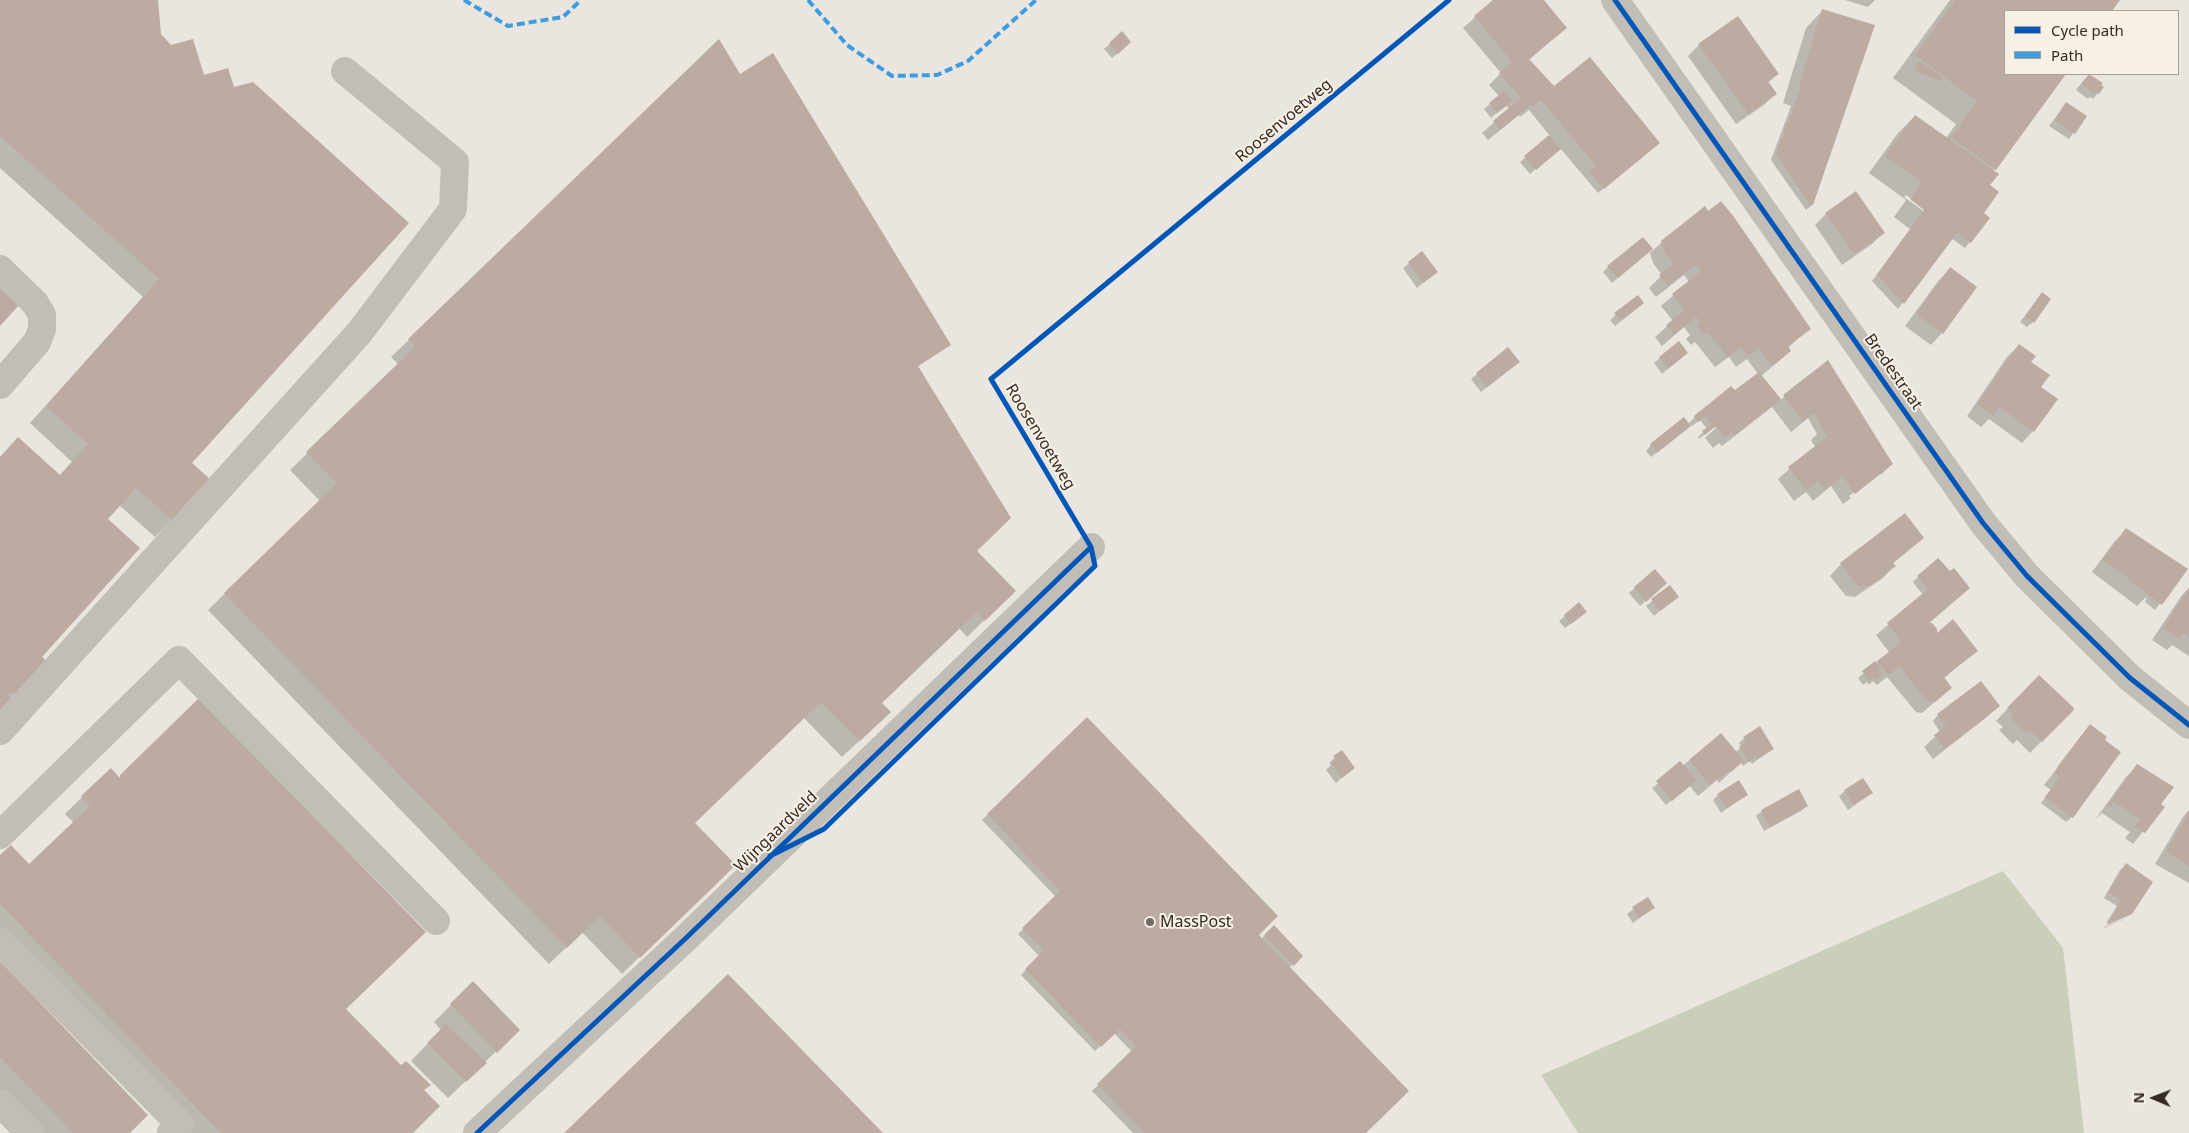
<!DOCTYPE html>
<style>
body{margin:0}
#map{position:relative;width:2189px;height:1133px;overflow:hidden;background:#eae5de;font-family:"Noto Sans",sans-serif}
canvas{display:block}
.legend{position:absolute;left:2004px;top:10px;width:175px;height:65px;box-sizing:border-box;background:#f7f0e4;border:1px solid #a9a198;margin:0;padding:6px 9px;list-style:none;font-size:15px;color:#332b26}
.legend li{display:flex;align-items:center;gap:10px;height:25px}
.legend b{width:25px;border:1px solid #a9a198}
.north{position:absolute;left:2129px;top:1073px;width:50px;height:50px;-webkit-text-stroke:4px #f7f0e4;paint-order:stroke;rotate:271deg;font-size:14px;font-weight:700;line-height:20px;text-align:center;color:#332b26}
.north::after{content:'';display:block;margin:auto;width:18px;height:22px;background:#332b26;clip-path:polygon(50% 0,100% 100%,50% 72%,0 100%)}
</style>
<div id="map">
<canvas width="2189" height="1133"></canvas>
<ul class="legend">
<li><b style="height:6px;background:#0057b8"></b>Cycle path</li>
<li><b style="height:6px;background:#3e9ce0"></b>Path</li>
</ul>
<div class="north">N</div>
</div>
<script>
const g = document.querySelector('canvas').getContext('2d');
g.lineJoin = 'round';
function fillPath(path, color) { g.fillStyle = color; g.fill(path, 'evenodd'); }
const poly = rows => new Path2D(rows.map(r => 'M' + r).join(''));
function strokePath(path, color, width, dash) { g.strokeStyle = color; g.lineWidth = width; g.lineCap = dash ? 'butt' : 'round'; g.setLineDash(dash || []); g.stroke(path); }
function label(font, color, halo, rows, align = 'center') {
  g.font = font + ' "Noto Sans",sans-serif'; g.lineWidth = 4; g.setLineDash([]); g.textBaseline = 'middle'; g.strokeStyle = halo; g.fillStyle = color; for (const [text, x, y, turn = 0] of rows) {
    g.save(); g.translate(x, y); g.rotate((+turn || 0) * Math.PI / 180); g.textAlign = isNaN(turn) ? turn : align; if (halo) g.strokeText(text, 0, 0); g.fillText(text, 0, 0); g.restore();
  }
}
fillPath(poly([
 [2003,871,2063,948,2084,1133,1578,1133,1541,1075]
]), '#cacfb9');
fillPath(poly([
 [0,0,156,0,190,463,172,520,155,537,119,505,106,519,40,657,0,719,0,457,18,439,59,476,72,462,30,423,143,297,0,168],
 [1495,0,1542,0,1565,28,1529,60,1554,88,1659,142,1598,193,1560,148,1530,174,1520,162,1550,136,1529,110,1520,117,1519,115,1488,140,1482,133,1509,109,1506,105,1491,118,1484,109,1499,96,1489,85,1501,73,1463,28],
 [1845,0,1875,0,1868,7],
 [1950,0,2118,1,2111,11,2005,11,2005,74,2065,74,1993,171,1986,190,1982,213,1970,242,1965,248,1951,238,1898,309,1872,281,1910,229,1894,217,1906,200,1869,173,1898,133,1915,116,1946,138,1956,124,1893,78],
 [1906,195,1955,230,1953,232,1904,197],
 [1823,10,1812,205,1806,210,1771,160,1791,106,1783,103,1806,28],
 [1122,33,1124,48,1112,58,1104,49],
 [719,41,740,75,949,345,917,367,976,551,997,608,967,637,959,628,881,703,872,729,842,757,804,718,694,823,717,882,622,974,582,932,549,964,208,610,320,501,290,470,399,365,391,357],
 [1699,45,1777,74,1768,83,1775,94,1764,105,1736,124,1688,56],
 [2084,80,2102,88,2093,99,2090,97,2088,99,2076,90],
 [2066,104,2085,116,2069,139,2049,126],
 [1826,214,1883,233,1872,244,1842,265,1815,225],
 [1662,242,1809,328,1788,348,1790,351,1778,362,1761,376,1780,400,1828,362,1891,464,1881,475,1881,472,1849,496,1851,498,1843,504,1831,486,1813,501,1806,492,1794,501,1778,479,1815,447,1811,440,1817,434,1808,418,1791,432,1772,407,1722,446,1719,443,1713,448,1705,438,1716,428,1714,427,1699,439,1698,437,1707,429,1700,420,1692,426,1691,425,1651,457,1646,451,1651,445,1688,424,1695,417,1734,392,1758,374,1747,359,1736,367,1729,357,1715,367,1695,342,1691,345,1686,339,1690,335,1684,327,1662,346,1655,337,1673,321,1661,306,1689,282,1684,275,1656,297,1649,288,1662,275,1653,263,1650,253],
 [1422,253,1436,272,1417,288,1403,268],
 [1646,254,1612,283,1603,272,1608,267],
 [1950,269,1942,333,1931,345,1905,326,1939,280],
 [2042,294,2033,322,2027,327,2020,322],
 [1638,296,1637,308,1615,326,1610,320],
 [1678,343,1686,353,1662,374,1654,363],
 [2019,345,2030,362,2039,387,2033,431,2022,443,1989,419,1981,427,1967,416,2007,357],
 [1508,348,1513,367,1481,392,1471,379],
 [2127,530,2186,569,2155,610,2145,602,2147,596,2137,606,2092,572,2115,541],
 [1922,538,1892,564,1894,566,1883,578,1855,597,1846,596,1830,576,1841,564],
 [1655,571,1665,583,1640,606,1629,593],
 [1948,571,1969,588,1928,624,1935,636,1976,651,1943,679,1951,688,1922,713,1916,712,1887,677,1877,685,1873,681,1869,685,1867,682,1863,685,1858,678,1889,652,1876,635,1923,595,1913,582,1918,577],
 [1670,587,1677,597,1654,616,1646,606],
 [2189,588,2189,656,2172,645,2167,650,2152,640,2182,595],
 [1565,616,1580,617,1565,628,1559,621],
 [2027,688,2072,710,2030,753,2017,740,2013,744,1999,730,2003,727,1996,721],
 [199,700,345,1009,423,1090,411,1133,188,1133,0,939,0,857,29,866,74,823,65,814,82,797,119,778],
 [1998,706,1987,717,1933,759,1924,747,1940,732,1933,721,1938,715],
 [1087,719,1257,935,1261,939,1274,927,1302,956,1289,968,1364,1133,1133,1133,1092,1091,1132,1052,1114,1033,1095,1051,1021,975,1039,956,1018,934,1056,897,982,820],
 [1744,738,1773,748,1752,764,1750,761,1743,766,1741,762,1719,783,1717,780,1698,796,1690,786,1666,805,1652,788,1690,760,1736,752,1741,747,1739,743],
 [2076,744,2072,817,2066,822,2041,803,2051,790,2044,785],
 [1341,752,1353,768,1336,783,1326,770,1331,765,1329,763],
 [2138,765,2159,805,2163,807,2133,844,2125,838,2130,832,2102,813,2095,820,2126,777],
 [1845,791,1871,793,1848,810,1839,796],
 [1747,794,1721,813,1713,800,1718,795],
 [1807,806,1801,811,1764,831,1756,816,1762,811],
 [2189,810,2189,883,2155,864,2183,817],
 [2126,865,2152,882,2130,915,2106,923,2117,906,2104,898,2120,870],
 [1647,899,1653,908,1633,923,1627,914],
 [2127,918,2125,919,2104,928,2104,927],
 [0,963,128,1133,40,1133,0,1092],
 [473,983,518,1030,448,1098,411,1061,441,1030,434,1022]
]), '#0003');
fillPath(poly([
 [0,0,158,0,161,34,171,45,193,39,204,75,228,68,234,87,253,82,409,223,192,463,211,480,173,521,136,488,108,519,140,548,42,657,53,666,22,700,11,691,8,695,17,703,0,721,0,457,18,437,60,475,88,444,46,406,159,279,0,136],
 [1493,0,1544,0,1567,28,1529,59,1554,86,1590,57,1660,143,1604,189,1589,171,1596,166,1541,100,1532,107,1531,105,1500,130,1493,121,1521,98,1499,73,1512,62,1474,16],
 [1955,0,2120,0,2112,11,2005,11,2005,74,2066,74,1996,170,1951,137,1977,101,1915,55],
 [1822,9,1875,25,1813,205,1810,205,1776,154,1801,87,1799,86],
 [1738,16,1779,74,1768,81,1777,94,1748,114,1698,44],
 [1122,31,1131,42,1118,54,1109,43],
 [719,39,740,74,773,53,951,345,918,366,1011,518,977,551,1016,591,985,621,977,612,882,703,891,712,860,741,821,702,695,823,736,865,640,958,600,916,567,948,224,593,337,483,306,452,415,347,408,339],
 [1918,63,1921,62,1941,76,1942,79,1939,81,1917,72,1914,68],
 [2089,74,2103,83,2101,85,2104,87,2099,94,2096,92,2094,94,2081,84],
 [1504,91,1513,101,1497,113,1489,103],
 [2066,102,2087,116,2075,134,2054,120],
 [1915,115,1999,174,1990,185,1999,192,1984,213,1990,218,1971,243,1957,233,1904,304,1877,275,1924,210,1910,199,1922,182,1885,156],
 [1549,135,1561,149,1536,170,1524,156],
 [1856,191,1885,233,1854,254,1825,213],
 [1721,201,1734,217,1811,329,1788,346,1791,351,1772,366,1759,348,1748,356,1741,347,1728,357,1707,332,1704,335,1697,327,1701,323,1696,317,1674,335,1666,325,1685,310,1672,294,1701,271,1696,264,1668,286,1659,275,1674,264,1664,252,1661,241,1705,206,1708,211],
 [1643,237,1653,249,1618,278,1607,266],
 [1422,251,1438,272,1423,283,1408,262],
 [1950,267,1977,287,1943,334,1916,314],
 [0,284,21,303,0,326],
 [2042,292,2051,299,2034,323,2025,316],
 [1638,295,1644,303,1621,321,1614,313],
 [1679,341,1688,353,1668,369,1659,357],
 [2019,344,2036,356,2031,362,2050,375,2041,387,2058,399,2034,432,1999,407,1993,416,1977,404],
 [1508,347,1520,362,1487,387,1476,373],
 [1828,360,1893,464,1855,494,1843,476,1825,490,1818,481,1806,490,1788,467,1827,437,1814,413,1803,421,1783,395],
 [1759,372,1781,399,1734,436,1731,432,1725,438,1716,426,1705,435,1702,431,1712,424,1706,416,1698,422,1694,416,1731,386,1735,390],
 [1684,417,1691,426,1657,453,1650,444],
 [1905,513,1924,538,1893,563,1896,566,1871,585,1863,587,1857,585,1840,563],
 [2126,528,2188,569,2162,605,2128,580,2130,579,2102,560],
 [1938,558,1950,571,1954,568,1970,588,1929,623,1932,623,1937,629,1937,633,1953,619,1978,651,1944,677,1952,688,1935,702,1927,701,1899,666,1889,675,1877,661,1902,642,1887,623,1928,589,1917,576],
 [1655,569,1667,583,1646,602,1634,587],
 [1670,585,1679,597,1660,611,1651,599],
 [2189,588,2189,637,2184,633,2180,639,2163,628],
 [1579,602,1587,612,1571,624,1564,615],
 [1875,661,1881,669,1879,671,1882,675,1875,680,1873,678,1869,680,1862,671],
 [2039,675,2074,708,2073,711,2042,742,2029,730,2026,733,2010,718,2013,715,2007,708],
 [1981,681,2000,706,1945,749,1934,735,1946,726,1937,714],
 [199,698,426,932,346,1009,401,1065,406,1061,431,1085,424,1090,440,1106,413,1133,221,1133,0,904,0,855,11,845,29,864,90,806,81,796,111,768,120,778,120,775],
 [1087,717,1278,916,1259,935,1409,1091,1366,1133,1144,1133,1097,1084,1136,1046,1120,1029,1101,1047,1025,969,1044,950,1022,928,1060,891,987,814],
 [2090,724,2107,737,2105,740,2121,752,2073,818,2045,797,2060,777,2055,773,2058,766],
 [1760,726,1774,749,1758,759,1756,757,1749,762,1739,747,1747,742,1743,737],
 [1721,733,1744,761,1731,772,1729,770,1710,785,1689,760],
 [1342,750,1355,768,1342,778,1331,764,1336,759,1333,756],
 [1680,761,1697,780,1672,801,1656,781],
 [2137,764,2174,787,2161,804,2165,807,2145,833,2135,826,2140,820,2114,801,2109,807,2107,806],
 [1863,778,1873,793,1854,805,1844,790],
 [1739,780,1748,795,1727,808,1717,794],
 [1799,789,1808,806,1770,827,1761,810],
 [2189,812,2189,866,2166,852],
 [2126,863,2153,882,2132,914,2107,925,2121,900,2108,892],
 [1648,897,1655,908,1639,918,1632,907],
 [1274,925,1303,956,1294,966,1264,935],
 [0,961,148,1115,130,1133,73,1133,0,1057],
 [728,974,883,1133,564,1133],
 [473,981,520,1030,497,1053,450,1004],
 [446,1024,487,1063,466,1082,427,1043]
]), '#bcaba0');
strokePath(poly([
 [1615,0,1983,523,2027,576,2130,678,2189,725],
 [0,269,35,303,42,315,42,329,37,342,0,385],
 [0,731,359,333,453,209,455,162,345,71],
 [0,835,179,660,436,921],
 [0,942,180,1124,171,1133],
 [0,1103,30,1133],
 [477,1133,686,938,1091,547]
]), '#c3bdb7', 28);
strokePath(poly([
 [464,0,508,26,563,17,581,0],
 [808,0,847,45,892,76,937,75,968,61,1036,0]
]), '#3e9ce0', 4, [8, 4]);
strokePath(poly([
 [1615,0,1983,523,2027,576,2130,678,2189,725],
 [770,856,824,829,1095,566,1091,547,991,379,1449,0],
 [477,1133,686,938,1091,547]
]), '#0057b8', 5);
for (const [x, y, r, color] of [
 [1150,922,5,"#736c66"]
]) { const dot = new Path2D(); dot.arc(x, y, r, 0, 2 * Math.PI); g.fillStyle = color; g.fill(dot); strokePath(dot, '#f7f0e4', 2); }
label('16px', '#332b26', '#f7f0e4', [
 ["Roosenvoetweg",1284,121,-40],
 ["Bredestraat",1893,372,55],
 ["Roosenvoetweg",1040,437,59],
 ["Wijngaardveld",776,832,-44]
]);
label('16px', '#332b26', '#f7f0e4', [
 ["MassPost",1160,922]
], 'left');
</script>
